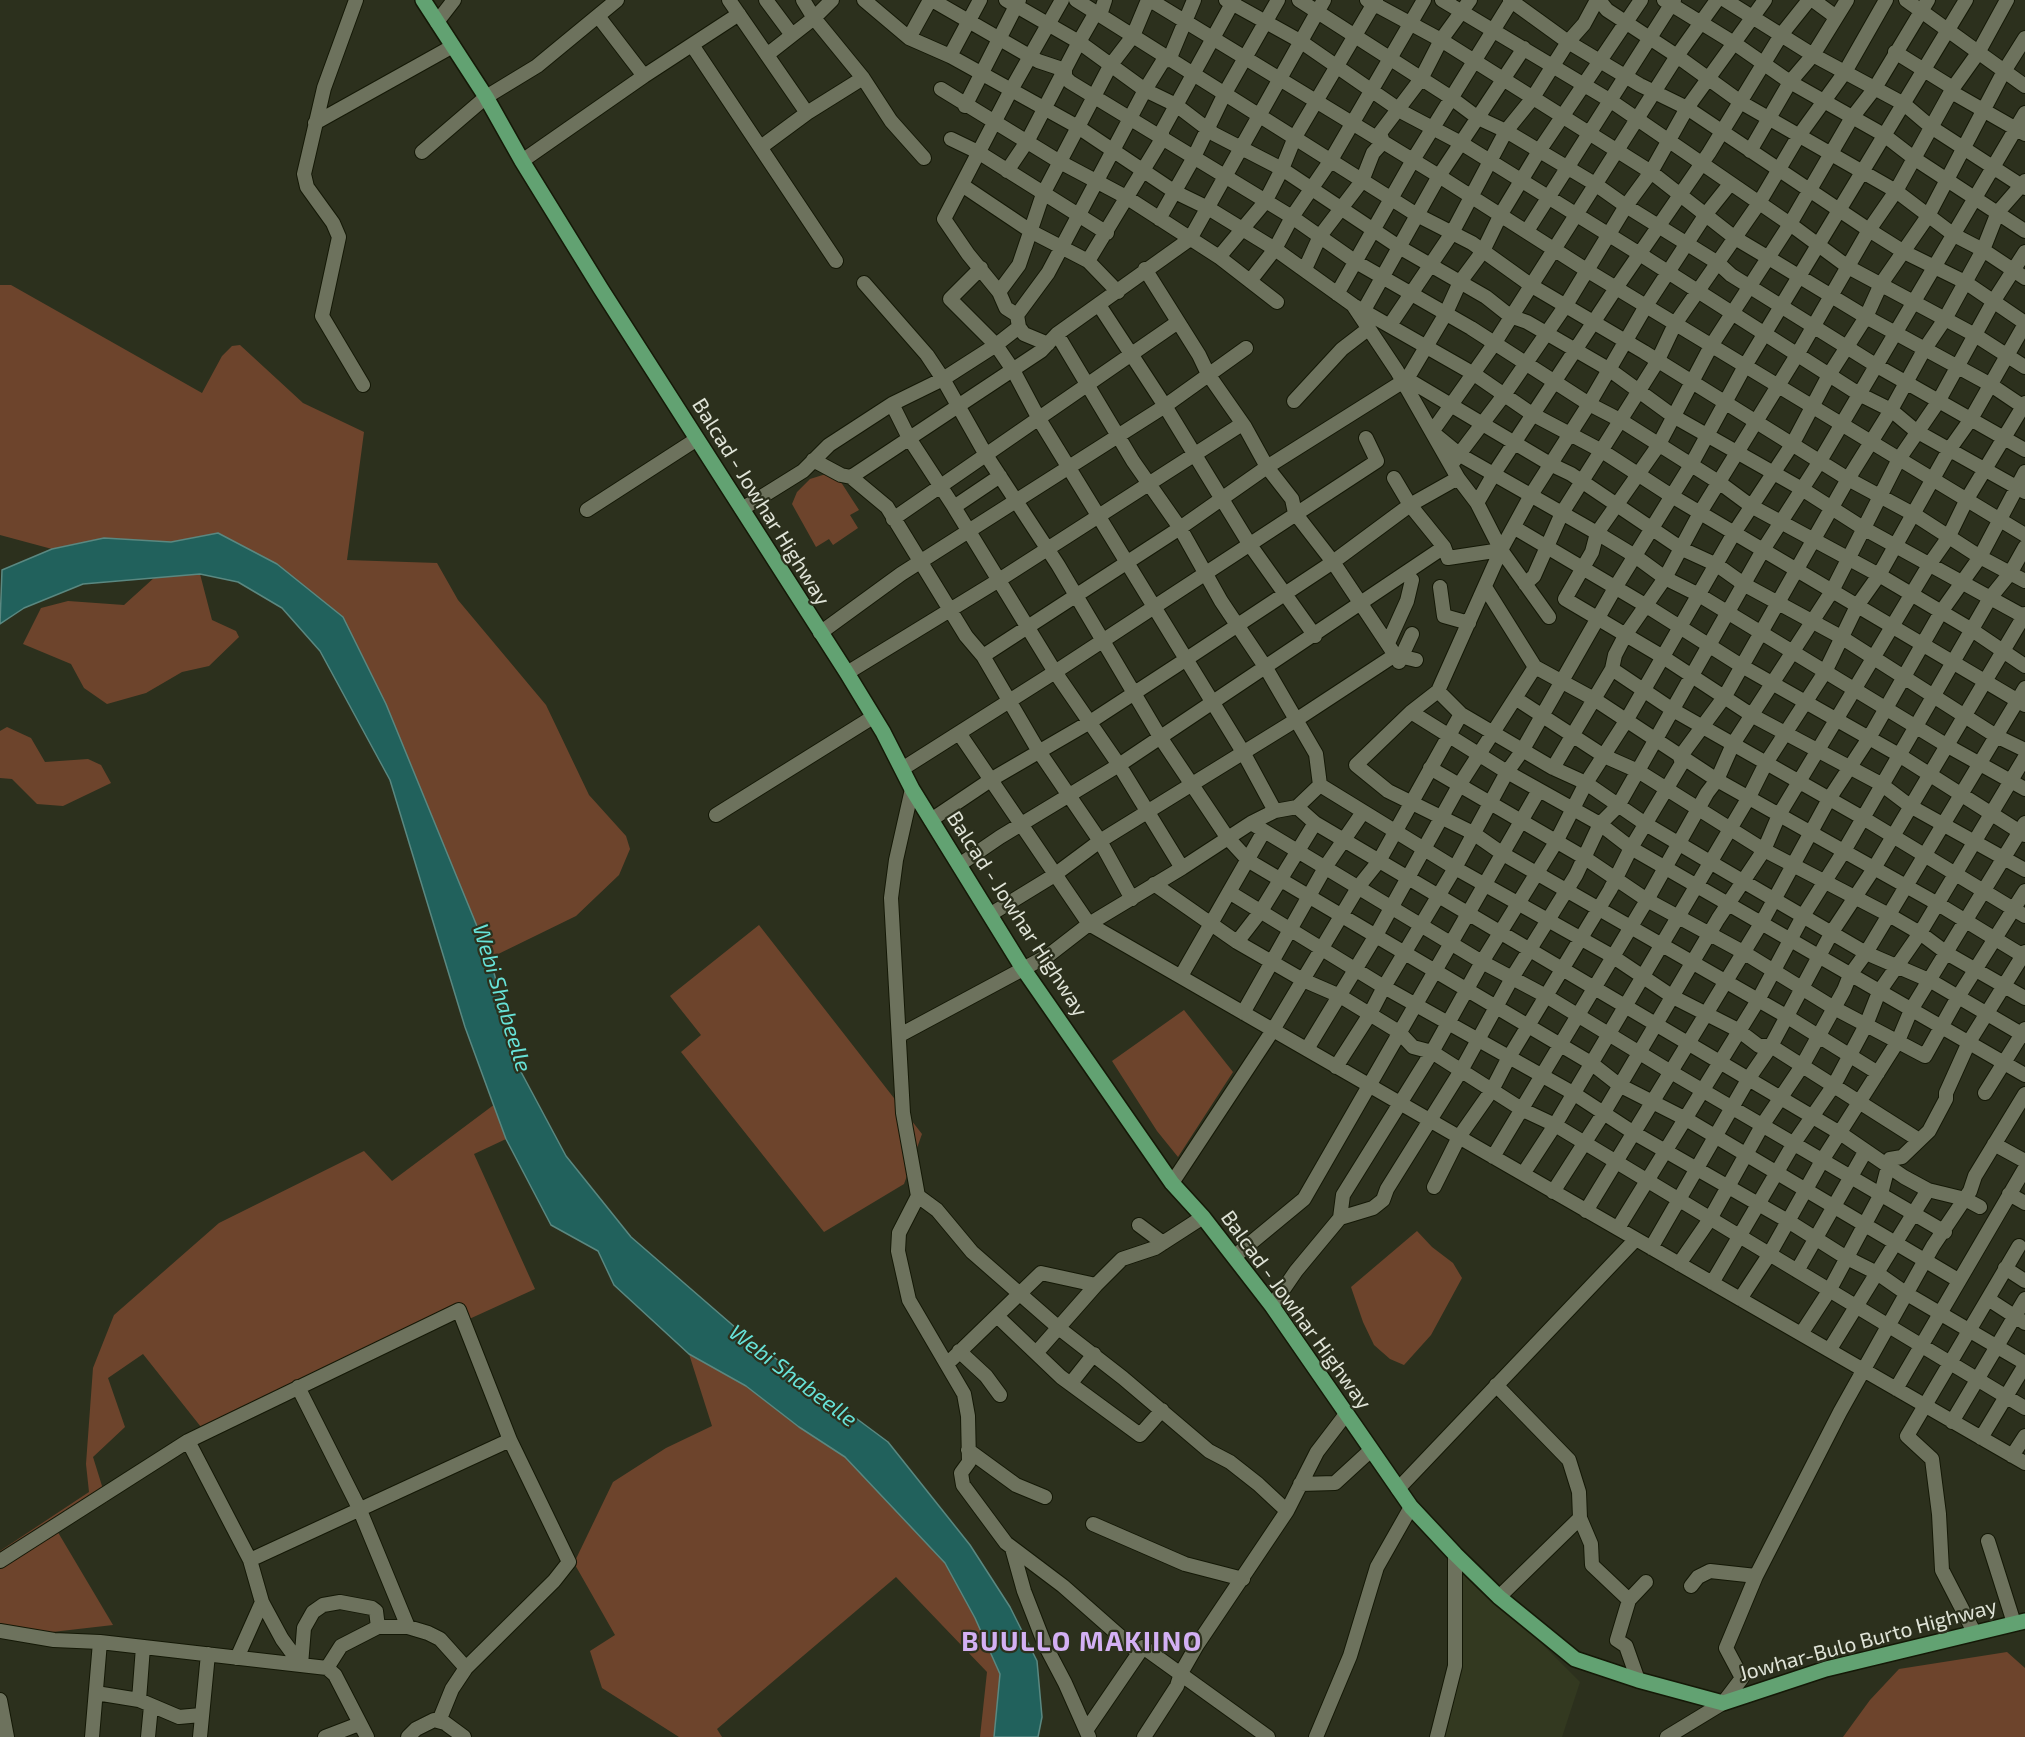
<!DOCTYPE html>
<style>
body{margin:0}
canvas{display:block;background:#2c301d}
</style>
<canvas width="2025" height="1737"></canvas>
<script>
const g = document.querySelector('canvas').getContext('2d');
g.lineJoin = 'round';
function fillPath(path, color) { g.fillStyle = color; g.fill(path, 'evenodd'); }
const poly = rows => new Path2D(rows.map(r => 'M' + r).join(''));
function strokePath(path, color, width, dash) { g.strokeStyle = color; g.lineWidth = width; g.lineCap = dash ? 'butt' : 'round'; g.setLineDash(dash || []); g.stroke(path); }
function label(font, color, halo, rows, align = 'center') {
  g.font = font + ' "Exo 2",sans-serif'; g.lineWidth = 4.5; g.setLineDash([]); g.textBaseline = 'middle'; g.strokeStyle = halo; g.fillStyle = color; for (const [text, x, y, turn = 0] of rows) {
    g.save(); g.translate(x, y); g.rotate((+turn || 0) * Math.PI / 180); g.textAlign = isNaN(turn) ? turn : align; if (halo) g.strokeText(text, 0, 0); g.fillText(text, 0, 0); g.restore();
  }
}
fillPath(poly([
 [1462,1570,1520,1622,1580,1682,1562,1737,1443,1737,1460,1674,1457,1584]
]), '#333920');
fillPath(poly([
 [0,285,11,285,202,393,222,356,232,346,240,345,303,403,364,432,347,560,437,563,458,600,546,705,589,795,626,836,630,849,619,875,576,916,490,958,386,704,343,617,218,533,171,542,104,538,52,549,0,535],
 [826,474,837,476,859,510,850,515,858,528,833,545,829,539,816,547,792,504,797,492,810,479],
 [200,574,212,620,236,631,239,637,209,666,182,672,146,693,107,704,84,688,71,664,23,644,41,608,68,601,124,605,155,577],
 [7,727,31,738,45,762,88,759,101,765,111,783,63,806,37,804,12,779,0,778,0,731],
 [759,925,922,1134,904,1184,824,1232,681,1052,701,1035,670,996],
 [1184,1010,1233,1072,1178,1157,1157,1131,1112,1061],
 [495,1104,506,1139,474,1154,535,1289,467,1320,462,1305,201,1427,143,1354,108,1378,125,1427,93,1457,107,1502,56,1529,113,1625,0,1638,0,1551,89,1492,86,1464,93,1368,114,1315,219,1223,364,1151,392,1181],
 [1417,1231,1432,1247,1453,1263,1462,1278,1431,1335,1404,1365,1390,1359,1374,1345,1363,1322,1351,1287],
 [689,1354,746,1386,799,1427,845,1457,945,1563,975,1618,1000,1674,994,1737,980,1737,987,1672,896,1577,717,1729,722,1737,679,1737,602,1688,590,1651,615,1635,574,1563,613,1482,666,1448,712,1426],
 [2007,1652,2025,1668,2025,1737,1843,1737,1870,1700,1899,1669]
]), '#6d442c');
const water = poly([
 [218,533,277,564,343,617,386,704,490,958,520,1070,566,1156,631,1237,744,1335,888,1442,970,1545,1010,1607,1037,1661,1042,1717,1038,1737,994,1737,1000,1674,975,1618,945,1563,845,1457,799,1427,746,1386,689,1354,614,1285,598,1251,551,1225,506,1139,465,1027,390,780,320,651,282,608,238,582,200,574,83,584,24,608,0,624,2,570,52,549,104,538,171,542,218,533]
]);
fillPath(water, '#21615c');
strokePath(water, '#5a8881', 1.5);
const minor = poly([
 [356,0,324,88,304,174,307,187,333,223,339,237,322,316,363,385],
 [729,0,807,113,761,147],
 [766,0,792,35],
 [803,0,814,18,863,78,891,121,924,158],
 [864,0,909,38,950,56,1078,127,1175,192,1208,208,1275,249,1353,305,1474,374,1532,414,1602,451,1670,495,2025,705],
 [932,0,1038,61,1065,70,1065,77,1070,82,1292,217,1356,262,1471,328,1589,404,1620,420,1720,483,1751,506,1879,575,1972,630,2025,666],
 [1006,0,1079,42,1145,90,1176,105,1214,134,1282,169,1399,247,1486,297,1510,316,1527,322,1610,370,1673,416,1802,489,1863,528,2025,617],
 [1076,0,1417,215,1472,243,1532,286,1644,352,1848,479,1915,515,1980,557,2025,581],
 [1150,0,1439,176,1588,271,2025,535],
 [1226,0,1300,41,1404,113,1461,143,1635,251,1859,394,1891,410,1916,431,2025,492],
 [1299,0,1450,97,1478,118,1506,131,1595,184,1626,206,1718,263,1731,275,1877,366,2025,450],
 [1367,0,1441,40,1651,172,1735,238,1767,257,1866,317,1991,385,2025,408],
 [1442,0,1611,101,1790,224,1848,267,1975,335,2025,367],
 [1510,0,1568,42,1640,85,1687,108,1869,230,1904,252,1965,282,2025,323],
 [1599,0,1607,10,1677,56,1742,103,1896,191,1954,235,1983,250,2025,278],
 [1664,0,1734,43,1790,82,1884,135,1915,159,2025,231],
 [1717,0,1677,56,1494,344,1432,432,1460,455,1597,533,1635,556,1665,578,1699,595,1946,745,2025,789],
 [1725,0,1813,55,1904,104,1931,127,2025,188],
 [1813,0,1836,17],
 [1906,0,2025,86],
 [1928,0,1875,88,1851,119,1790,224,1711,346,1658,446,1597,533,1592,552,1565,599,1663,657,1753,716,1881,784,1910,806,2025,870],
 [598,16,644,76],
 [437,22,454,0],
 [909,38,930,0],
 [692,45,836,261],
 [1895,52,1953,88,1955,94,2025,134],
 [768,54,814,18,832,0],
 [950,56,980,0],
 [941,89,1060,162,1126,197,1219,257,1277,302],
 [965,106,1019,0],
 [807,113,863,78],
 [315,123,453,46],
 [951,139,978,152,1107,233],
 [1750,151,1790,82,1813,55,1847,0],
 [422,152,486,97,537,66,617,0],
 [522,161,644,76,739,14],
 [1007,171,1028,140,1079,42,1095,14,1100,15,1105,0],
 [1730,184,1706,214,1646,306,1589,404,1531,495,1501,550,1438,691,1411,712,1356,765,1388,791,1473,833,1503,854,1786,1016,1878,1073],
 [962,185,1032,232,1088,261,1118,292],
 [1159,219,1193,159,1225,93,1278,0],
 [1527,231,1674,0],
 [1219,257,1265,202,1282,169,1295,137,1376,0],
 [1088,261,1162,139,1162,131,1234,0],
 [981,268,950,299,996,345,1013,370,1039,419,1243,752,1275,811],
 [1145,269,1199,355,1208,374,1245,427,1267,467,1292,499,1295,513,1333,562,1395,655],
 [1305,269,1320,236,1362,181,1373,153,1383,142,1380,133,1421,79,1441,40,1470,0],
 [1250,281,1275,249,1292,217,1331,160,1424,0],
 [864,283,927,355,943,379,986,455,1058,565,1160,737,1227,837,1249,861,1591,1063,1619,1085,1686,1119,1958,1280],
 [999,292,1019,265,1043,194,1110,66,1133,36,1148,0],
 [1337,294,1413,160,1512,0],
 [1099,305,1165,406,1250,545,1315,636],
 [1353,305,1397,371,1458,478,1477,503,1501,550,1549,617],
 [1364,310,1439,176,1524,48],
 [1017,315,1048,273,1145,90,1163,61,1169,60,1194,0],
 [1390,325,1452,233,1506,131,1532,99,1568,42,1584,24,1597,0],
 [1057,334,1133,461,1180,528,1221,601,1266,668,1316,754,1320,785],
 [1048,344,1024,334,1019,327,1017,315,1006,308,999,292,968,254,944,219,1011,90,1062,0],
 [1407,379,1550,464,1571,474,1682,549,1717,565,1745,585,1841,637,1996,736,2025,750],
 [1294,401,1342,349,1368,329],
 [892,404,909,438,954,507,1055,672,1119,765,1182,868],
 [813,460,841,475,851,477,1041,351,1057,334,1190,239,1324,0],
 [1451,465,1504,395,1566,305,1626,206,1651,172,1687,108,1765,0],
 [851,477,887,507,966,636,983,656,1038,750,1100,841,1132,899],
 [1394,478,1410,505,1444,547,1448,558,1501,550],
 [1477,503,1495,472,1616,288,1709,153,1781,35,1809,0],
 [954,507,1000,476],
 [742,509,803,471,829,445,892,404,943,379,996,345,1019,327],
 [587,510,697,439],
 [893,519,1178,322],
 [1515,528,1645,605,1740,665,1899,755,2025,835],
 [1525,584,1534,576,1562,513,1657,362,1675,324,1759,203,1798,137,1845,72,1886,0],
 [1440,587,1444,616,1469,623],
 [1485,587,1535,667,1594,699,1717,780,1938,904,2025,957],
 [820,633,901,574,1165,406,1246,348],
 [1388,643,1407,601,1412,580],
 [983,656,1180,528,1267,467,1407,379,1445,315,1460,282,1483,251,1501,214,1539,151,1641,0],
 [1399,662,1412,634],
 [1612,669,1673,710,1863,818,2025,916],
 [847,673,999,580,1242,424],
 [1438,691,1461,714,1553,768,1586,783,1644,823,1710,862,1866,953,1931,981,2025,1036],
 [1515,698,1604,756,1638,771,1764,850,1889,915,1920,933,1948,954,2025,998],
 [1411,712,1507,772,1600,824,1631,848,2025,1075],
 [959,733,1089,924,2025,1463],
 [1430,768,1585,858,1647,900,1743,952,1834,1008,1925,1056,1958,997,2025,891],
 [1553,768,1612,669,1615,655,1626,634,1665,578,1701,511,1797,355,1869,230,1896,191,1953,88,1978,53,2007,0],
 [902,769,1055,672,1377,461,1366,438],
 [1320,785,1455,868,1612,956,1673,997,1738,1030,1759,1046,1771,1046,1919,1140],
 [912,789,896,860,891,898,903,1113,918,1196,899,1233,898,1251,909,1300,964,1394,968,1416,969,1462,961,1473,963,1485,1006,1543,1063,1586,1139,1653],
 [1297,807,1315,823,1840,1133,1904,1177,1928,1190,1965,1199,1980,1207],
 [716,815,873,717],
 [931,820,992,779,1090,722,1185,660,1333,562,1410,505,1458,478],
 [1251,823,1482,962,1546,996,1671,1072,1945,1232],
 [959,865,1000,837,1119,765,1444,547],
 [1154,884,1237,942,1303,980,1340,996,1399,1032,1413,1047,1432,1052,1523,1110,1555,1125,2025,1408],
 [1229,892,1384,987,1573,1093,1634,1133,1788,1221,1845,1257,1877,1273,1907,1294,2025,1363],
 [991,914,1053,876,1100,841,1296,720,1395,655,1416,660],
 [1237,942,1261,911,1315,823],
 [1181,976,1264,831],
 [1243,1013,1326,866,1363,812],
 [900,1035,1049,955,1089,924,1182,868,1251,823,1275,811,1297,807,1320,785],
 [1307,1049,1375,937,1460,784,1535,667],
 [1336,1067,1370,1014,1384,987,1455,868,1507,772,1522,751,1615,588,1691,465,1745,366,1966,0],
 [1985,1093,2025,1029],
 [1994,1144,2025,1161],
 [1493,1157,1647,900,1707,793,1717,780,1733,744,1832,591,1899,459,1938,402,1993,302,2025,252],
 [1523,1174,1555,1125,1749,797,1766,763,1825,672,1857,606,1879,575,1949,450,1971,419,2025,324],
 [1172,1183,1273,1030,1359,886,1379,861,1461,714],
 [1434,1187,1459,1137,1492,1090,1508,1059,1610,890,1631,848,1682,763,1680,757,1725,696,1848,479,1891,410,1924,350,1945,319,1983,250,1998,212,2025,181],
 [1553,1192,1603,1114,1718,919,1764,850,1779,815,1929,565,1948,538,1967,499,2025,403],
 [2009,1194,2025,1203],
 [918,1196,937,1210,972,1252,1060,1329,1123,1378,1209,1451,1230,1462,1258,1484,1287,1511],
 [1586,1211,1762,922,1829,799,1869,738,1941,612,1980,557,2025,472],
 [1340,1218,1373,1208,1383,1200,1387,1189,1462,1069,1512,978,1576,875,1600,824,1618,806,1763,550,1820,461,2025,113],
 [1139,1225,1163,1243],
 [1618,1228,1757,1002,1803,916,1844,851,1990,598,2011,572,2025,547],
 [1651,1248,1749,1078,1771,1046,1832,932,1873,870,2025,614],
 [1235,1256,1304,1199,1539,790],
 [1679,1264,1710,1219,1763,1124,1802,1066,1844,990,1850,975,1866,953,2025,688],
 [2005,1268,2025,1281],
 [1797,1271,1865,1152],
 [1712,1283,1794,1143,1834,1085,1866,1025,1879,992,1920,933,2025,757],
 [1740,1299,1769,1255,1823,1159,1898,1041,1911,1010,2025,823],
 [1988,1299,2025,1323],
 [1272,1306,1296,1271,1340,1218,1343,1195,1432,1052,1482,962,1556,842,1586,783,1626,721,1734,533,1793,443,1829,375,1866,317,1881,284,1928,216,2003,73,2025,38],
 [997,1316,1061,1377,1140,1435,1162,1410],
 [1801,1334,1829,1291,1881,1194,1890,1159,1902,1157,1929,1131,1946,1099,1946,1093,1969,1042,2025,952],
 [1830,1349,1928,1190],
 [959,1351,986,1376,1000,1395],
 [1037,1352,1096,1285],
 [947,1364,1041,1273,1096,1285,1122,1259,1155,1248,1203,1217],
 [1071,1383,1094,1354],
 [1496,1385,1569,1460,1579,1492,1580,1518,1499,1597],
 [298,1387,359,1508,408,1627],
 [1896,1389,2025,1168],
 [1952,1422,2025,1299],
 [1981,1438,2025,1365],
 [188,1441,250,1560,262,1602,282,1639,301,1665],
 [968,1450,1016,1485,1045,1497],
 [2012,1456,2025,1436],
 [1300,1484,1335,1483,1371,1450],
 [1398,1489,1636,1239],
 [1580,1518,1591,1544,1592,1565,1629,1600,1617,1640,1626,1646,1638,1680],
 [1093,1524,1185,1564,1243,1579],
 [1988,1541,2014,1623],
 [1012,1548,1024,1591,1045,1645,1065,1683,1089,1737],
 [250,1560,510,1440],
 [0,1561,188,1441,459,1310,510,1440,569,1562,554,1581,466,1668,452,1689,439,1721],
 [1691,1586,1698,1577,1710,1571,1756,1576],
 [1629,1600,1646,1582],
 [0,1631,54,1640,100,1642,327,1668,335,1675,367,1737],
 [1974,1632,1942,1570,1939,1514,1932,1459,1907,1436,2019,1246],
 [237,1658,262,1602],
 [301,1665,304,1628,313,1612,323,1605,340,1602,372,1608,376,1611,378,1627],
 [327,1668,341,1646,378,1627,408,1627,428,1633,440,1639,466,1668],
 [96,1693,139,1700,179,1717,201,1715],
 [0,1700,7,1737],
 [139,1700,143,1647],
 [1087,1729,1143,1647,1268,1737],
 [92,1737,100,1642],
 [148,1737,151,1706],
 [200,1737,208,1654],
 [325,1737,359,1724],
 [408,1737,416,1729,434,1720,445,1723,464,1737],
 [1144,1737,1177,1686,1181,1673,1197,1645,1287,1511,1317,1452,1346,1414],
 [1316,1737,1350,1656,1377,1567,1411,1507],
 [1437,1737,1455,1666,1455,1554],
 [1667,1737,1723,1703,1742,1678,1726,1648,1756,1576,1840,1412,1933,1246,1970,1191,1975,1176,2025,1094]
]);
const major = poly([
 [423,0,486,97,522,161,601,289,847,673,883,732,912,789,1022,967,1172,1183,1203,1217,1272,1306,1411,1507,1455,1554,1499,1597,1575,1659,1638,1680,1723,1703,1826,1669,2025,1621]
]);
strokePath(minor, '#141806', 16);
strokePath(major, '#141806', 18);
strokePath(minor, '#6d725d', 14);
strokePath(major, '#62a272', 15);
label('21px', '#e0e4d8', '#2c301d', [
 ["Balcad - Jowhar Highway",761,502,58],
 ["Balcad - Jowhar Highway",1017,914,57],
 ["Balcad - Jowhar Highway",1296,1310,54],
 ["Jowhar-Bulo Burto Highway",1868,1640,-15]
]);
label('italic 22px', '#67e2d8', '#2c301d', [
 ["Webi Shabeelle",502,998,73],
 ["Webi Shabeelle",793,1376,37]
]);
g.letterSpacing = '1.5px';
label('bold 27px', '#d3b0f4', '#2c301d', [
 ["BUULLO MAKIINO",1082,1642]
]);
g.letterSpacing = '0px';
</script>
